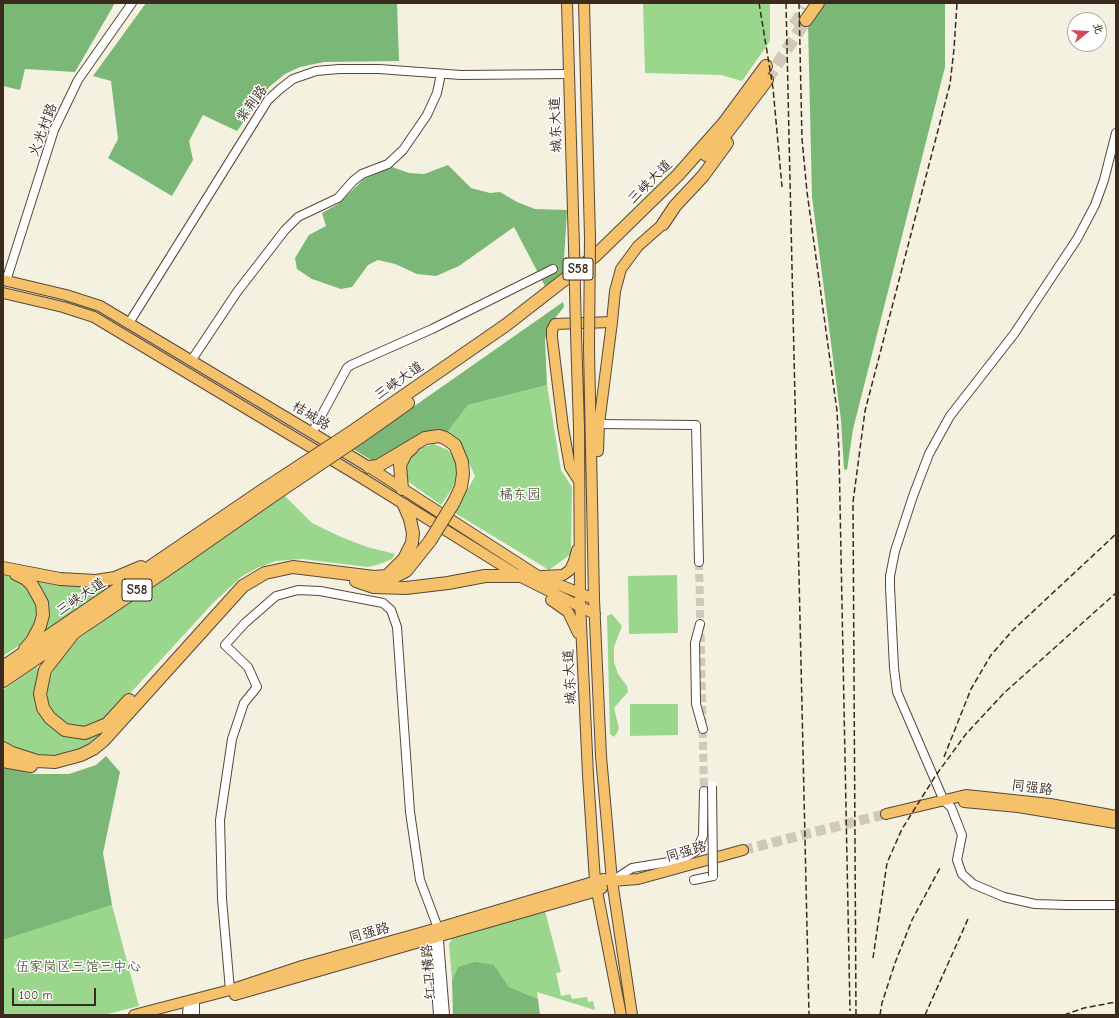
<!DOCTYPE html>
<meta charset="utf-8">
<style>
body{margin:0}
#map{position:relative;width:1119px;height:1018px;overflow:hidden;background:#f4f1e1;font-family:"Comic Neue","LXGW WenKai TC",sans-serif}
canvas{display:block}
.frame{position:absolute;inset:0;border:4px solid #3b2a1e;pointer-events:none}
.north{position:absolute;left:1067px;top:12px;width:40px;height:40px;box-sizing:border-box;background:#fff;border:1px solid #b1aaa5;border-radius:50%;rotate:72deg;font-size:11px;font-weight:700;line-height:16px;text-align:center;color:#3b2a1e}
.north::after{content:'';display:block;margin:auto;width:14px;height:18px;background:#d1495b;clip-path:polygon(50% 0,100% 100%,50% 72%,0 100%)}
.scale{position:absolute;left:12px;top:988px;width:84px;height:18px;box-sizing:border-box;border:2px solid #3b2a1e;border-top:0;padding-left:5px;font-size:12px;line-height:14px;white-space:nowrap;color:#3b2a1e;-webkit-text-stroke:3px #fff;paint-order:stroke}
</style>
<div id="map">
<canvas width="1119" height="1018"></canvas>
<div class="frame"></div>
<div class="north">北</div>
<div class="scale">100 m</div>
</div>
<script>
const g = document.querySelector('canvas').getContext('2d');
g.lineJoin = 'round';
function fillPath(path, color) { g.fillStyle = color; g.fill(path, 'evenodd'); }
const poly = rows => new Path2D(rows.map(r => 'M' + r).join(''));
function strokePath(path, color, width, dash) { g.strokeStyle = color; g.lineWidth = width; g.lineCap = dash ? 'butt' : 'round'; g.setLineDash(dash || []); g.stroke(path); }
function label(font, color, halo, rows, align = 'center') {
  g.font = font + ' "Comic Neue","LXGW WenKai TC",sans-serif'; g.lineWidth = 3; g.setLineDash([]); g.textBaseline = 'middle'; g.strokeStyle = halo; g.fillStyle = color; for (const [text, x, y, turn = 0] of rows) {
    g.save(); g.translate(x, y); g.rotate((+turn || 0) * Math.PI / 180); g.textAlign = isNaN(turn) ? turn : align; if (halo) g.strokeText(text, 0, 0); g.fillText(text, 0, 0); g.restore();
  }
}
fillPath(poly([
 [643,3,770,3,770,41,742,81,721,75,645,73],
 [547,385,561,470,572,487,571,554,549,570,455,513,475,476,461,446,446,434,468,405],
 [434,444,448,450,457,462,457,476,453,487,441,505,406,480,406,466,416,449],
 [283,494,312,523,341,537,367,547,395,554,392,559,383,563,368,567,302,559,276,561,257,568,241,577,214,602,101,725,87,729,73,728,59,719,49,707,47,694,49,679,56,666,78,639],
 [3,574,11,575,28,585,37,605,38,614,31,634,23,643,3,656],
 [131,574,40,636,45,621,26,575,53,581],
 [677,575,678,633,629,634,628,576],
 [612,614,622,626,614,647,614,662,618,674,627,686,628,692,614,708,619,728,617,733,614,737,610,734,607,616],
 [36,667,39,669,35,694,39,711,48,725,70,737,83,738,97,734,100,737,90,745,57,757,38,757,3,743,3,690],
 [678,704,678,735,630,736,630,704],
 [112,905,139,1006,104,1015,3,1015,3,940],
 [545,911,561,972,556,973,561,996,570,994,572,999,587,997,588,1002,593,1001,595,1010,537,992,538,999,509,987,494,965,458,967,452,980,449,944,452,939,460,935]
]), '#9ad78c');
fillPath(poly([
 [3,3,115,3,75,72,25,69,20,90,3,86],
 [146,3,397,3,399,61,324,62,300,67,285,74,269,87,237,131,203,115,189,141,193,160,172,196,108,158,118,139,111,81,93,76],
 [826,3,945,3,945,67,853,429,847,470,844,469,841,420,812,197,808,23],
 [448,165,471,188,490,193,500,192,517,202,535,209,567,210,563,276,546,288,514,227,459,266,436,276,417,274,395,264,378,260,368,265,352,287,341,289,312,279,297,269,295,258,309,235,326,226,322,213,338,204,364,179,392,167,409,173,424,174],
 [563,302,564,307,548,327,545,340,547,385,468,405,446,434,424,433,373,461,353,449],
 [106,756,120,772,103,853,112,905,3,940,3,767,34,774,69,774,96,765],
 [475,962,494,965,509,987,538,999,540,1015,453,1015,452,980,458,967]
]), '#7bb878');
strokePath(poly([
 [699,562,704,791]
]), '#cfc9ba', 8, [8, 4]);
strokePath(poly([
 [743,850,886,814]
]), '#cfc9ba', 10, [10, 5]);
strokePath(poly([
 [794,25,805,8],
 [767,80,806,20]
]), '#cfc9ba', 12, [12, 6]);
const minor = poly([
 [1116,133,1104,180,1095,205,1077,239,1014,334,950,416,929,454,913,496,895,551,890,576,890,587,894,668,897,692,944,801,951,807,962,835,957,860,962,874,973,884,1004,897,1035,904,1067,905,1116,905],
 [6,281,54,130,78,80,132,3],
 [129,323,268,100,280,89,293,79,316,71,339,69,379,69,461,75,569,74],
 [191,361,237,292,285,230,298,217,338,198,353,181,362,174,388,164,403,150,427,115,437,93,441,74],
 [599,424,696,425,699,562],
 [312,433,347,368,351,365,432,329,553,269],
 [700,624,695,643,696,704,703,729],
 [694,880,713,876],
 [612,881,632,868,681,860,696,851,703,836,704,791],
 [432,933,438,1015],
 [230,990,222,899,220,820,232,739,244,703,257,687,248,667,225,645,245,623,276,596,298,590,320,591,383,603,391,610,397,627,410,812,420,880,438,928,445,1015],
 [195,1000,195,1015],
 [187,1015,188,1002]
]);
const major = poly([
 [567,3,574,247],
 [584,3,590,238],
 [3,280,66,295,100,306,369,467,538,576,594,599],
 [3,293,63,307,94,317,362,478,519,576,595,614],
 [612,322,615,291,621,269,638,246,663,224],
 [576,334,579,428,580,602,588,775,595,881,621,1015],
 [589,348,594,599,601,756,612,881,632,1015],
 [579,481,570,467,563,427,552,337,552,330,555,324,612,322,599,424,598,451],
 [542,576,563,575,570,570,574,561,577,550],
 [551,600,568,612,578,633],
 [964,802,1018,807,1116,823],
 [886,814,966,795,1050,804,1116,816],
 [235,995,597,891,602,888],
 [134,1015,230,990,302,966,438,928,603,879,612,881,638,879,743,850]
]);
const highway = poly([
 [806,20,818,3],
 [706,155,725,135,767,80],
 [663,224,675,206,703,176,727,143],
 [353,431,506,325,596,255,678,175,724,123,766,66],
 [360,437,408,403],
 [369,467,378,466,425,438,439,436,445,438,455,445,462,462,463,474,461,487,454,502],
 [402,489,400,465,406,453,412,448],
 [3,568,60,579,96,581,115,578,141,567],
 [16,574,26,579,32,585,42,603,43,615,40,626,32,641,25,649],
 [356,581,374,587,406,588,448,583,485,576,519,576],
 [386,581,406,571,430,541],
 [76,630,45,670,40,694,43,708,50,718,65,730,85,733,107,724,129,700],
 [3,667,263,490],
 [3,681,168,569,271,497],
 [3,748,12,753,37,761,55,762,81,755,93,749,104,740,243,586,265,573,293,567,374,577,387,576,404,559,412,543,413,533,410,519,404,505],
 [3,761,31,766]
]);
strokePath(minor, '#57483b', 10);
strokePath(major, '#57483b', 12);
strokePath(highway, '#57483b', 14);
strokePath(minor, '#fff', 8);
strokePath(major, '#f5c16b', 10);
strokePath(highway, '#f5c16b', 12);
strokePath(poly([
 [759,3,773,88,782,187],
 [786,3,809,1015],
 [799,3,802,139,807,192,837,411,839,452,850,1011],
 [944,757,971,689,991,655,1012,631,1116,534],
 [873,958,887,863,902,829,936,775,966,734,1004,693,1116,593],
 [856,1015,853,502,865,411,950,84,954,49,957,3],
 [880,1015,882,1003,895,963,912,920,941,866],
 [925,1015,968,919],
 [1064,1015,1084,1008,1116,1002]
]), '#3b2a1e', 1.5, [6, 3]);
const minorBridge = poly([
 [712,786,713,876]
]);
const majorBridge = poly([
 [574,247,576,334],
 [589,348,590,238]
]);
const highwayBridge = poly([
 [263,490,353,431],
 [271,497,360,437],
 [430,541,454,502]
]);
strokePath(minorBridge, '#57483b', 10, []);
strokePath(majorBridge, '#57483b', 12, []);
strokePath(highwayBridge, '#57483b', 14, []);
strokePath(minorBridge, '#fff', 8);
strokePath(majorBridge, '#f5c16b', 10);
strokePath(highwayBridge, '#f5c16b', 12);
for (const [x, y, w] of [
 [578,269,30],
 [137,590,30]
]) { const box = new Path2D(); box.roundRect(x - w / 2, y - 11, w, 22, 3); g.fillStyle = '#fff'; g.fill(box); strokePath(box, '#3b2a1e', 1); }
label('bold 13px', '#3b2a1e', null, [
 ["S58",578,269],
 ["S58",137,590]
]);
label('14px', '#3b2a1e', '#fff', [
 ["紫荆路",252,104,-54],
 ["城东大道",556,125,-92],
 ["火光村路",43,130,-69],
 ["三峡大道",650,182,-45],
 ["三峡大道",399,381,-35],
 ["桔城路",311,416,32],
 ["三峡大道",81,597,-34],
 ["城东大道",570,677,-93],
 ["同强路",1032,788,7],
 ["同强路",686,852,-16],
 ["同强路",369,933,-15],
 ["红卫横路",429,972,-94]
]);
label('14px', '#585e3f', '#fff', [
 ["橘东园",520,495],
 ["伍家岗区三馆三中心",78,967]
]);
</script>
